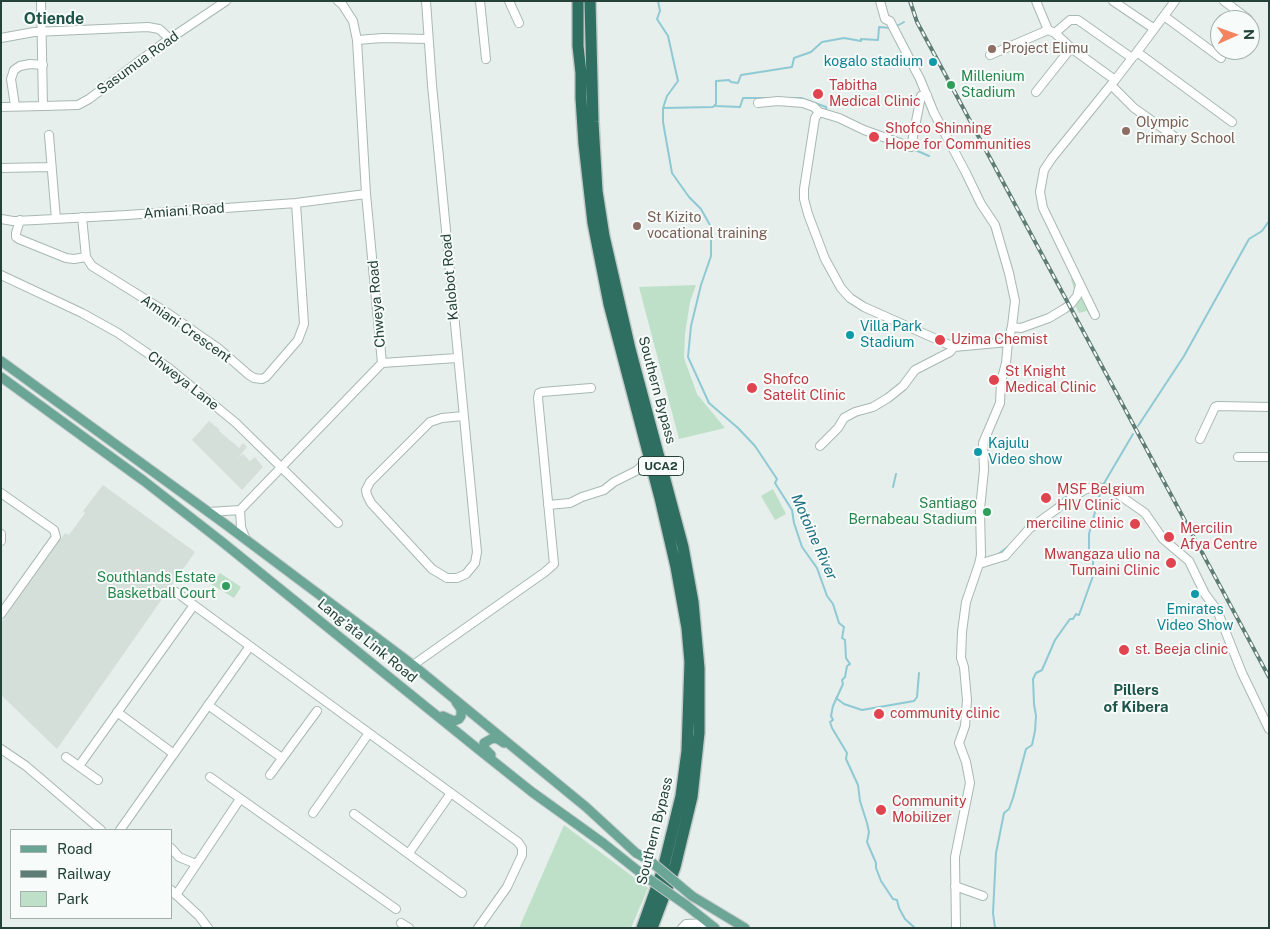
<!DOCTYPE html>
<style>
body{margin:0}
#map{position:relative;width:1270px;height:929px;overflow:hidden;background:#e6efeb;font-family:"Public Sans",sans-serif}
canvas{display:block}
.frame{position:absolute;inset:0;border:2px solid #24423a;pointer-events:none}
.legend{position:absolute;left:10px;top:829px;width:162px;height:90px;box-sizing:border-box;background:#f7fbf9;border:1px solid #a3b1ad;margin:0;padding:6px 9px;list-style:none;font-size:15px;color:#24423a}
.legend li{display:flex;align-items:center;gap:10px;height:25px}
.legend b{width:25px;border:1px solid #a3b1ad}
.north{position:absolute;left:1210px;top:10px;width:50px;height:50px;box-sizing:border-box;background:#f7fbf9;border:1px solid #a3b1ad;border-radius:50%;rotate:88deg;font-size:14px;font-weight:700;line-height:20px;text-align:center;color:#24423a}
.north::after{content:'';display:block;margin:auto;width:18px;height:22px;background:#f4845f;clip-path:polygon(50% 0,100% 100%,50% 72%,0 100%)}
</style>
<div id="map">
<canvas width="1270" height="929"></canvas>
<div class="frame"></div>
<ul class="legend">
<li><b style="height:6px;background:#6aa596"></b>Road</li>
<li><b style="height:6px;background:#5f7d75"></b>Railway</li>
<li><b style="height:14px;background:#bfe0c8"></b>Park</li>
</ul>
<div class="north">N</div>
</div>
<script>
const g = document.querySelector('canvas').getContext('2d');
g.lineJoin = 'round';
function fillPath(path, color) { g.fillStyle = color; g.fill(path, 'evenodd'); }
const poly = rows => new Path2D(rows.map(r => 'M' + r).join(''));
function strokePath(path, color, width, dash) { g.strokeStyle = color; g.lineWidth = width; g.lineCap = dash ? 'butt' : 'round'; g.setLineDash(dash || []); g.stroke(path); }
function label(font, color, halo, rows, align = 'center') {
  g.font = font + ' "Public Sans",sans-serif'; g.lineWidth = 4; g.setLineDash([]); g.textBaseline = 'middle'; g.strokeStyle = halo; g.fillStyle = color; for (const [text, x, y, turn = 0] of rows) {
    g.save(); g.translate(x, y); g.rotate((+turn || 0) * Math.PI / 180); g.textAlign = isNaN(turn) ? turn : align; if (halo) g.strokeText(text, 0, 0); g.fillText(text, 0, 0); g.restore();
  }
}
fillPath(poly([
 [209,421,219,429,219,431,239,448,243,443,247,447,238,458,243,454,250,461,255,457,263,467,242,490,192,440],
 [103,485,195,552,57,749,1,695,1,623,65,533,69,535,85,513,83,511]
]), '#d4dfda');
fillPath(poly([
 [1075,269,1097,311,1089,315,1087,311,1079,313,1072,300,1075,291,1071,280],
 [696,285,690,302,685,334,684,358,697,394,725,428,679,439,639,287],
 [773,489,786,514,775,520,761,496],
 [220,573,241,587,234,598,211,584],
 [564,825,648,888,631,928,519,928]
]), '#bfe0c8');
strokePath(poly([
 [658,1,660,11,657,19,668,36,678,81,667,96,663,108,663,122,672,173,689,197,701,209,711,227,711,256,701,285,691,326,688,357,709,403,738,428,755,446,777,479,775,483,792,510,794,523,802,547,817,568,827,596,833,604,839,623,844,627,842,638,845,640,846,658,850,664,847,666,845,677,842,680,843,684,833,706,831,716,833,720,830,722,832,728,847,753,846,759,858,785,860,801,867,823,869,832,867,842,876,863,876,868,881,881,893,899,897,900,899,908,905,919,915,928],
 [895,27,904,22],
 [782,98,801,98,826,107,827,112],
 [716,106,740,107,743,98,775,98],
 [663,108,713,107,716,104,716,81,729,80,731,82,738,83,741,75,792,67,794,58,811,52,822,42,844,38,861,41,861,39,878,40,879,27,891,28],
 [913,149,929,156],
 [1138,426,1184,356,1249,239,1262,231,1269,221],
 [1103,485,1133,434],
 [893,487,896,474],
 [1054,506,1072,492,1081,488],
 [997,555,1009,546],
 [836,698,844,704,862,710,914,701,917,697,919,673],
 [995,928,993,913,996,853,1004,813,1009,809,1013,798,1026,749,1032,745,1035,731,1036,716,1034,704,1033,679,1036,673,1042,670,1055,640,1070,619,1073,619,1076,614,1079,615,1093,576,1093,551,1089,550,1089,534,1101,490]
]), '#8ec9d4', 2);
const minor = poly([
 [426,1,432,85,477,552,475,563,466,574,457,578,447,578,432,569,371,503,367,495,366,490,370,482,430,422,442,418,463,416],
 [480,1,486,59],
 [509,1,519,23],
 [880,1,885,19,890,21,893,27,920,79,934,113,966,173,981,204,995,225,1009,273,1015,301,1012,326,1008,342,1006,363,1001,382,1000,403,983,443,984,470,980,509,981,555,979,564,966,602,962,632,961,658,964,667,967,700,965,726,959,743,966,762,970,783,955,857,956,928],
 [1036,1,1048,30,1055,33,1071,48,1115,80,1132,58,1078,20,1070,20,1055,33],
 [1113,1,1153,28],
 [1224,1,1248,19],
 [1164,16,1221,58],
 [1,38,34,32,148,27,159,29,170,39],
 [357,40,383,38,428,39],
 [1137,52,1232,122],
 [990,55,1048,30],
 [1134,56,1175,1],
 [1111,85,1134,108,1175,137],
 [1036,92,1071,48],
 [927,95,921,96,911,147,864,130,839,118,819,112,815,118,804,189,804,199,808,214,825,259,841,288,850,298,864,307,954,347,1008,342],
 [758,103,778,101,803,103,814,107,819,112],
 [15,106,11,79,14,70,20,66,30,64,43,65],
 [43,106,78,105,89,99,165,42,226,1],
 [1,107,43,106,41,1],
 [49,135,56,219],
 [1,168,51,167],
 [82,217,86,257,92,266,169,314,218,348,249,375,254,378,262,379,266,377,298,340,304,324,296,203],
 [1,219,13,221,36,220,127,215,296,203,366,194],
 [20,220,16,233,16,237,19,239,66,258,74,259,86,257],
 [1,275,82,313,118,333,169,368,236,423,338,523],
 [1095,315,1043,208,1040,192,1044,170,1052,158,1115,80],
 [1012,327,1021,328,1049,318,1064,309,1070,305,1077,296,1080,285],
 [382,363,457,358],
 [1200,439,1215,407,1217,406,1269,407],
 [820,446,838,428,844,418,855,412,873,407,888,398,903,386,915,370,950,352,954,347],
 [1238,457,1269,457],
 [1,493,54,530,56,537,1,614],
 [548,505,570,503,582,497,604,490,614,482,636,471,650,459],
 [240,510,382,363,366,194,357,40,353,21,342,4,338,1],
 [240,510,241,527,246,540],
 [209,512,240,510],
 [1,534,1,541],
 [979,564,1005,556,1029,529,1076,495,1086,489,1097,487,1112,490,1145,513,1163,539,1189,561,1205,594,1217,610,1242,673,1269,729],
 [176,592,518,842,522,848,522,855,507,887,478,928],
 [413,665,545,572,554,564,538,398,539,393,542,392,591,388],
 [208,705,282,758],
 [117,712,174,754],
 [1,749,26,766,101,830],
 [66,757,98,780],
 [79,766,194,605],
 [270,775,317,711],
 [210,777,396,909],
 [313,813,369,733],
 [354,814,462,893],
 [120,830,250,646],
 [171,848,179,857,196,864],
 [409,853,451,793],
 [955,886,983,896],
 [171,890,199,916,208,928],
 [176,895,240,799],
 [401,923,409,928],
 [682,928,686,924,709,923]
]);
const major = poly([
 [1,361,225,524,413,665,586,807,636,853,649,860],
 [1,377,144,481,221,541,478,749,532,792,603,843,642,874],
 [443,716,454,721,459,719,461,716,461,709,456,702],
 [491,755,485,749,484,743,493,738,498,739,504,743],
 [692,896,745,928],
 [686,905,715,928]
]);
const highway = poly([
 [578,1,578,46,581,73,581,98,584,144,593,223,609,304,660,498,676,567,687,628,690,662,687,751,681,796,663,869,642,928],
 [590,1,593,122,597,191,604,236,630,349,683,547,693,602,699,668,699,733,692,797,675,867,652,928]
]);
strokePath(minor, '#a8b8b2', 10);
strokePath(major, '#c2cac8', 11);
strokePath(highway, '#c2cac8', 14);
strokePath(minor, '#fff', 8);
strokePath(major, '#6aa596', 9);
strokePath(highway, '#2f6f62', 11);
const rail = poly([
 [910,1,917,22,1269,677]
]);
strokePath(rail, '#5f7d75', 4);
strokePath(rail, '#f7fbf9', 2, [5.5]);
const majorBridge = poly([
 [649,860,692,896],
 [642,874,686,905]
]);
strokePath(majorBridge, '#c2cac8', 11, []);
strokePath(majorBridge, '#6aa596', 9);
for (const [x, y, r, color] of [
 [992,49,5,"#8d6e63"],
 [933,62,5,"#0f9aa8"],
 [951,85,5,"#2e9e5b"],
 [818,94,6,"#e0444e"],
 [1126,131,5,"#8d6e63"],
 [874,137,6,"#e0444e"],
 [637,226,5,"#8d6e63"],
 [850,335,5,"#0f9aa8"],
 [940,340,6,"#e0444e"],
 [994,380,6,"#e0444e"],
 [752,388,6,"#e0444e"],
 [978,452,5,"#0f9aa8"],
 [1046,498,6,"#e0444e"],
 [987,512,5,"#2e9e5b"],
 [1135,524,6,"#e0444e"],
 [1169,537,6,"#e0444e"],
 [1171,563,6,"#e0444e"],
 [226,586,5,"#2e9e5b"],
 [1195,594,5,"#0f9aa8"],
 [1124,650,6,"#e0444e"],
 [879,714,6,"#e0444e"],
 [881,810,6,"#e0444e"]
]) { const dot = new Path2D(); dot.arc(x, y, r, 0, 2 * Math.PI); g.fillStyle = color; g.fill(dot); strokePath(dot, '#f7fbf9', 2); }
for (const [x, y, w] of [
 [661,466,45]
]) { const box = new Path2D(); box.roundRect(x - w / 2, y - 9.5, w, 19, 4); g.fillStyle = '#f7fbf9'; g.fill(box); strokePath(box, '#24423a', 1); }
label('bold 12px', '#24423a', null, [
 ["UCA2",661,466]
]);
label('14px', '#785e54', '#f7fbf9', [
 ["Project Elimu",1002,49],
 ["Olympic",1136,123],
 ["Primary School",1136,139],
 ["St Kizito",647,218],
 ["vocational training",647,234]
], 'left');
label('14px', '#0d838f', '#f7fbf9', [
 ["kogalo stadium",923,62,"right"],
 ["Villa Park",860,327],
 ["Stadium",860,343],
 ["Kajulu",988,444],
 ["Video show",988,460],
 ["Emirates",1195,610,"center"],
 ["Video Show",1195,626,"center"]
], 'left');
label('14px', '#24423a', '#f7fbf9', [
 ["Sasumua Road",138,63,-36],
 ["Amiani Road",184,211,-4],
 ["Kalobot Road",450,277,-95],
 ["Chweya Road",377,304,-95],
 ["Amiani Crescent",186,329,35],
 ["Chweya Lane",183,381,38],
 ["Southern Bypass",657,390,75],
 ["Lang'ata Link Road",367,641,39],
 ["Southern Bypass",655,831,-76]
]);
label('14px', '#27864d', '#f7fbf9', [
 ["Millenium",961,77,"left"],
 ["Stadium",961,93,"left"],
 ["Santiago",977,504],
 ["Bernabeau Stadium",977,520],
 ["Southlands Estate",216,578],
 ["Basketball Court",216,594]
], 'right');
label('14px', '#be3a42', '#f7fbf9', [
 ["Tabitha",829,86],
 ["Medical Clinic",829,102],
 ["Shofco Shinning",885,129],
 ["Hope for Communities",885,145],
 ["Uzima Chemist",951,340],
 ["St Knight",1005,372],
 ["Medical Clinic",1005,388],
 ["Shofco",763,380],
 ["Satelit Clinic",763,396],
 ["MSF Belgium",1057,490],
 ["HIV Clinic",1057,506],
 ["merciline clinic",1124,524,"right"],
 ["Mercilin",1180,529],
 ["Afya Centre",1180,545],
 ["Mwangaza ulio na",1160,555,"right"],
 ["Tumaini Clinic",1160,571,"right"],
 ["st. Beeja clinic",1135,650],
 ["community clinic",890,714],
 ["Community",892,802],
 ["Mobilizer",892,818]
], 'left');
label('italic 15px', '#1c6f80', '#f7fbf9', [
 ["Motoine River",814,537,66]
]);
label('bold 15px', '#1f5548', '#f7fbf9', [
 ["Pillers",1136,690],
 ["of Kibera",1136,707]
]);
label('bold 16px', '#1f5548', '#f7fbf9', [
 ["Otiende",54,19]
]);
</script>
